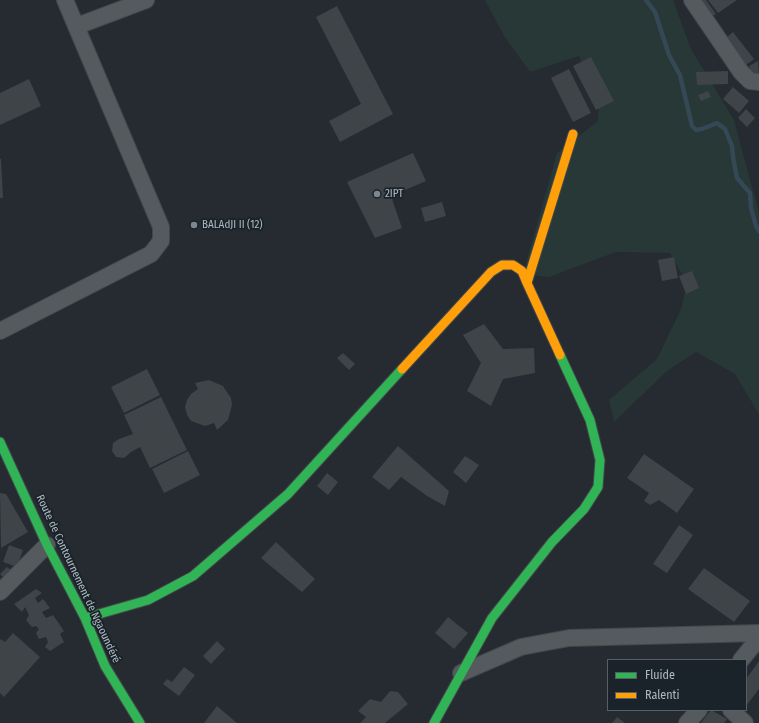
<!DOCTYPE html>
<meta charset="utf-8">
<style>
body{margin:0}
#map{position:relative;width:759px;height:723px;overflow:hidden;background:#252b30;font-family:"Fira Sans Condensed",sans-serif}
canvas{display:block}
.legend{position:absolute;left:607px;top:659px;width:140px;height:52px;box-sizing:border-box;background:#1a2329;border:1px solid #555f66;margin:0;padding:5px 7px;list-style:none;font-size:12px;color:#aeb9c2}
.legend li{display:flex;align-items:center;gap:8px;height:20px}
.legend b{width:20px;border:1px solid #555f66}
</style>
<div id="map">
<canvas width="759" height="723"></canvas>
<ul class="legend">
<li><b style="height:5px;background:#30b455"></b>Fluide</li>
<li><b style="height:5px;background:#ff9f0a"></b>Ralenti</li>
</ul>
</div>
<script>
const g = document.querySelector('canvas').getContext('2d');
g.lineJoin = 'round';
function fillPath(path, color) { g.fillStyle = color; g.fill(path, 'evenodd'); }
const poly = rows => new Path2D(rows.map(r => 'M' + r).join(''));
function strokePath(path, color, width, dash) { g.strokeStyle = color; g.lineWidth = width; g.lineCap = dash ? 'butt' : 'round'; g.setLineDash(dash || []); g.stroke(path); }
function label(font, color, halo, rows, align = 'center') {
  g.font = font + ' "Fira Sans Condensed",sans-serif'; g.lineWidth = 3.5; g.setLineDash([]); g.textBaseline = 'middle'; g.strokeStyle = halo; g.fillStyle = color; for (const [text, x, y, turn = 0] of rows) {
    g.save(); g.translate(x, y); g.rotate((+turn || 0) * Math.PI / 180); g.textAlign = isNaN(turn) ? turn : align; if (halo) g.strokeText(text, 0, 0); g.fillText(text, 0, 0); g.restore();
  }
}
fillPath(poly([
 [485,0,673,0,691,49,734,120,759,213,759,414,735,374,696,352,668,370,614,422,609,400,657,359,681,309,687,283,670,253,616,252,549,277,523,274,557,153,598,121,599,105,579,56,530,72,504,36]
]), '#273836');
strokePath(poly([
 [646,0,655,12,669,55,680,75,692,126,696,130,702,129,717,123,725,129,732,146,733,157,737,178,750,193,751,208,756,226,759,231]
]), '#344856', 4.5);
fillPath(poly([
 [704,0,706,0,716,14,710,18,700,2],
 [708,0,737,0,718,13],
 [337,6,393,114,340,142,329,121,361,104,316,17],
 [733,32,754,59,746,65,726,38],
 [591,57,614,101,596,110,573,66],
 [758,61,759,76,755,78,749,66],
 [569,69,591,113,573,122,551,78],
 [728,71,728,84,697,85,696,72],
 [29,79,41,106,0,125,0,93],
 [733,87,749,101,739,113,723,99],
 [708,91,711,97,701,101,698,95],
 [746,109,755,118,747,127,738,118],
 [413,153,426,181,391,196,402,228,375,238,347,182],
 [0,159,1,159,3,198,0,198],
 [442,202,446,216,425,222,421,208],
 [674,257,678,278,662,281,658,260],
 [692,271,699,288,686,294,679,276],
 [484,324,503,349,534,348,535,373,503,379,491,406,467,391,481,363,463,335],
 [343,353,355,364,349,370,337,358],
 [147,369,160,395,124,413,111,387],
 [209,380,223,386,231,398,232,405,228,420,217,430,214,423,205,426,191,421,187,415,185,407,187,400,191,394,198,389,195,383],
 [161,397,187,450,150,468,140,447,131,452,124,458,116,457,112,451,113,443,119,439,133,434,124,415],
 [398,446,449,491,445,506,427,496,401,477,389,490,372,477],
 [188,451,200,475,164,493,152,469],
 [644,454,694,489,677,513,659,500,650,505,644,501,649,493,627,478],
 [465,456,479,465,466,483,453,472],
 [327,473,338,482,328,495,317,486],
 [0,493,6,494,28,532,1,548],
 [679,525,693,535,667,573,653,564],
 [276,542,315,579,302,592,261,558],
 [9,545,23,550,17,567,3,562],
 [7,567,14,573,7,581,0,574],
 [704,568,750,601,734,622,688,589],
 [36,589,42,593,35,598,38,603,43,599,50,608,42,612,46,618,53,615,64,631,60,634,64,642,50,651,45,647,48,642,46,637,39,639,36,633,39,629,36,626,32,627,26,620,29,615,25,607,22,612,14,604],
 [448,617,468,633,454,649,435,633],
 [13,633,40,657,4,697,0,693,0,640,1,639,5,642],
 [217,641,225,649,211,664,203,656],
 [759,661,759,689,746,706,746,679],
 [184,667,195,675,179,696,163,684,167,679,172,682],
 [390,691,398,692,408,704,385,723,360,723,366,717,358,711,370,699,381,702],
 [217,706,237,723,204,723],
 [711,710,727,719,724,723,701,723],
 [617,717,625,723,612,723]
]), '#3e4448');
const street = poly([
 [692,0,741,72,750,81,759,82],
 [77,26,146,0],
 [0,331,151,254,161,241,161,227,65,0],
 [0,592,47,545],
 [741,660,759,638],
 [461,673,521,647,569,638,759,633],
 [731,710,745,723],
 [687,723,699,710]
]);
const fast = poly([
 [0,442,47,545,85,618,105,666,140,723],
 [85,618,148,600,193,576,288,494,402,369],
 [434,723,492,618,552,542,584,509,598,487,600,460,590,420,560,355]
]);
const slow = poly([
 [560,355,527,283,573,134],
 [402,369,491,272,502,265,513,265,522,271,527,283]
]);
strokePath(street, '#43474b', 18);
strokePath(fast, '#43474b', 11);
strokePath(slow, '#43474b', 11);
strokePath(street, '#555a5e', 16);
strokePath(fast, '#30b455', 9);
strokePath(slow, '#ff9f0a', 9);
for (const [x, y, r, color] of [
 [377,194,4,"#7e878f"],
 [194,225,4,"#7e878f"]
]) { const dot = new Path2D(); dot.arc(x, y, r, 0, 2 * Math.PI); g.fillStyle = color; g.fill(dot); strokePath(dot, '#1a2329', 1.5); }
label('11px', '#aeb9c2', '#1a2329', [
 ["2IPT",385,194],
 ["BALAdJI II (12)",202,225]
], 'left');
label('11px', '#aeb9c2', '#1a2329', [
 ["Route de Contournement de Ngaoundéré",78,579,65]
]);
</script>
